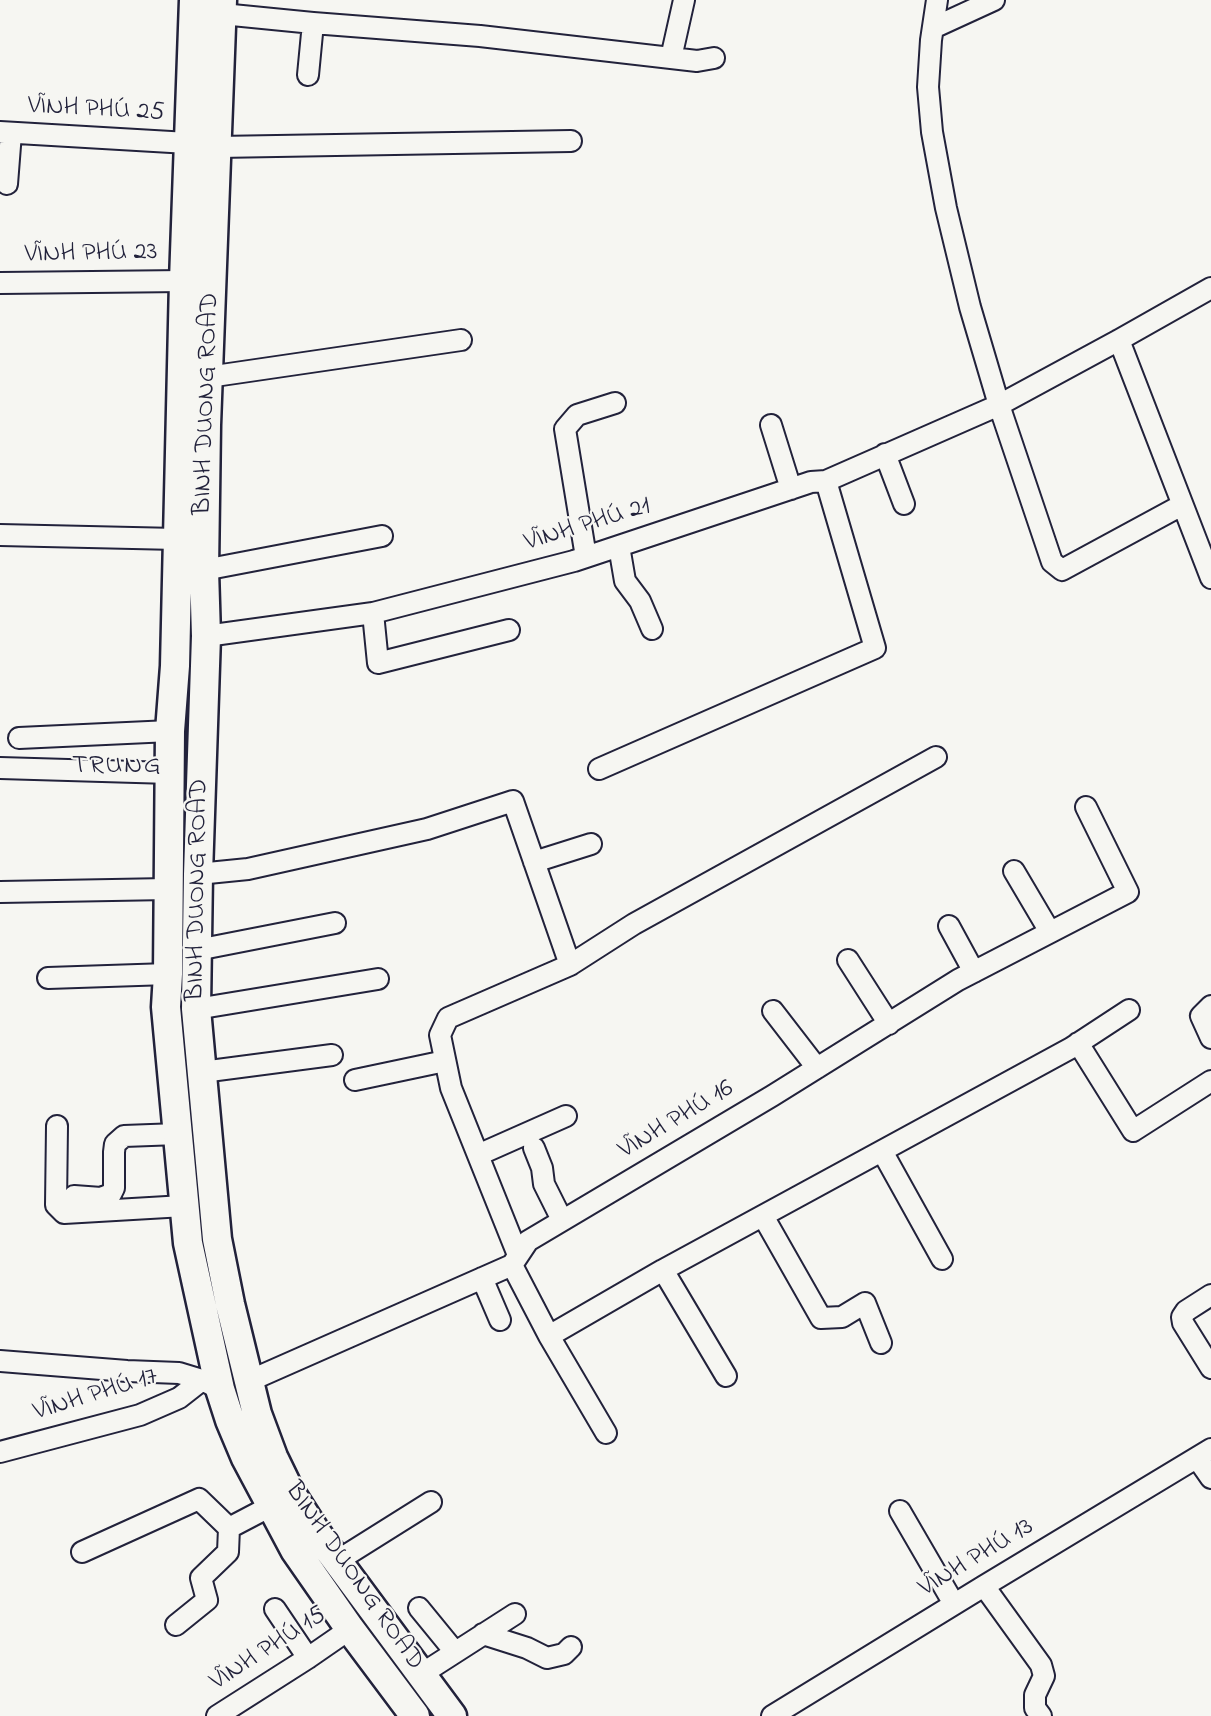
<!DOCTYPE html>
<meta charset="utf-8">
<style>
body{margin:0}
canvas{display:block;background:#f6f6f2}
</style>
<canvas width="1211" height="1716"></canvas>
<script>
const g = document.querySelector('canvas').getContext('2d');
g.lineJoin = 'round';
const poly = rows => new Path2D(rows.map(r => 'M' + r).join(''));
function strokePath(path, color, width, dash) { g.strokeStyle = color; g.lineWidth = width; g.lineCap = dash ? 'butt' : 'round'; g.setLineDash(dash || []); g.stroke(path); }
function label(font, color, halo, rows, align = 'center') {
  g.font = font + ' "Indie Flower",sans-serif'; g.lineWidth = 4.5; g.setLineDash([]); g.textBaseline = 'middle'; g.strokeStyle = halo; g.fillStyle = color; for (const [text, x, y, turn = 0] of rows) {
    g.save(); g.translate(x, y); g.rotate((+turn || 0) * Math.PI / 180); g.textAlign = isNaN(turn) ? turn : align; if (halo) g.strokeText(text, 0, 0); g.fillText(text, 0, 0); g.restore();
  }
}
const minor = poly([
 [937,0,931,40,928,87,932,132,946,208,970,307,999,405,1052,562,1062,570,1182,505],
 [222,14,313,23,480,36,697,61,714,58],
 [933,28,994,0],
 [671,58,684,0],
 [308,75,313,23],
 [0,132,188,143],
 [218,147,571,141],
 [7,184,11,133],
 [0,283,184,281],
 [1119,340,1211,578],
 [208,377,461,340],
 [771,425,791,489],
 [885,454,904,504],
 [0,535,177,539],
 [619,546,625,581,640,601,652,629],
 [586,557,565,429,577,415,615,403],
 [204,570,382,536],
 [373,613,378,663,509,630],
 [206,636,373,613,574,561,811,482,826,481,999,405,1119,340,1211,288],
 [19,738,170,731],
 [0,768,170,773],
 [599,769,875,648,826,481],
 [534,862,591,844],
 [1014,871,1050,932],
 [198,874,248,869,427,829,513,801,570,965,634,924,936,757],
 [0,892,168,889],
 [949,926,974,972],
 [197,950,335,923],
 [848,960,889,1024],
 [48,978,168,974],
 [1211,1006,1201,1016,1211,1038],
 [196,1009,378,979],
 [773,1011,817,1068],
 [1078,1043,1133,1131,1211,1081],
 [202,1072,332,1055],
 [355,1080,445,1061],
 [57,1126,56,1205,64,1213,184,1206],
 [534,1148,542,1168,544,1184,562,1220],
 [882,1151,942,1259],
 [478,1155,566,1116],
 [74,1196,101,1198,111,1194,114,1188,114,1152,115,1144,124,1136,178,1134],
 [763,1216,821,1318,842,1317,865,1303,881,1343],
 [518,1255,451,1088,440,1035,448,1018,570,965],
 [512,1265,549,1336,663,1270,1071,1048,1129,1010],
 [663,1270,726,1376],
 [482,1278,500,1320],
 [1211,1295,1186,1311,1182,1317,1183,1323,1211,1368],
 [549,1336,606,1433],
 [0,1361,127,1371,179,1373,202,1380,220,1389],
 [249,1381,512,1265,528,1241,772,1096,958,980,1128,892,1086,807],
 [0,1452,140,1415,179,1398,202,1380],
 [1197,1458,1211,1478],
 [900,1511,954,1604],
 [82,1552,199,1499,229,1528,271,1506],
 [337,1561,431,1502],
 [984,1586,1041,1665,1044,1676,1035,1695,1035,1708,1041,1716],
 [419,1608,455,1652],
 [275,1609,308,1658],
 [176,1625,207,1600,201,1578,228,1552,229,1528],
 [483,1634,527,1648,547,1658,564,1654,571,1647],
 [420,1675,515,1614],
 [217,1716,308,1658,350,1629],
 [772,1716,984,1586,1211,1449]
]);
const highway = poly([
 [194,0,184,281,175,666,170,731,168,974,166,1007,188,1243,220,1389,230,1420,246,1458,295,1550,350,1629,415,1716],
 [222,0,206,425,204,570,206,636,198,874,196,1009,217,1239,230,1304,257,1414,273,1457,290,1492,315,1531,452,1716]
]);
strokePath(minor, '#22223b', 24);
strokePath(highway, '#22223b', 33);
strokePath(minor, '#f6f6f2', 20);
strokePath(highway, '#f6f6f2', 28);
label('26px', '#22223b', '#f6f6f2', [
 ["VĨNH PHÚ 25",96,111,3],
 ["VĨNH PHÚ 23",91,255,-1],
 ["BINH DUONG ROAD",208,404,-88],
 ["VĨNH PHÚ 21",588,526,-17],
 ["BINH DUONG ROAD",199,890,-89],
 ["VĨNH PHÚ 16",677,1121,-31],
 ["VĨNH PHÚ 17",96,1396,-17],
 ["VĨNH PHÚ 13",977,1559,-31],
 ["BINH DUONG ROAD",353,1577,55],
 ["VĨNH PHÚ 15",269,1650,-33]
]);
g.letterSpacing = '1.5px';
label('27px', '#22223b', '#f6f6f2', [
 ["TRUNG",117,768]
]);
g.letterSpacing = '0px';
</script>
